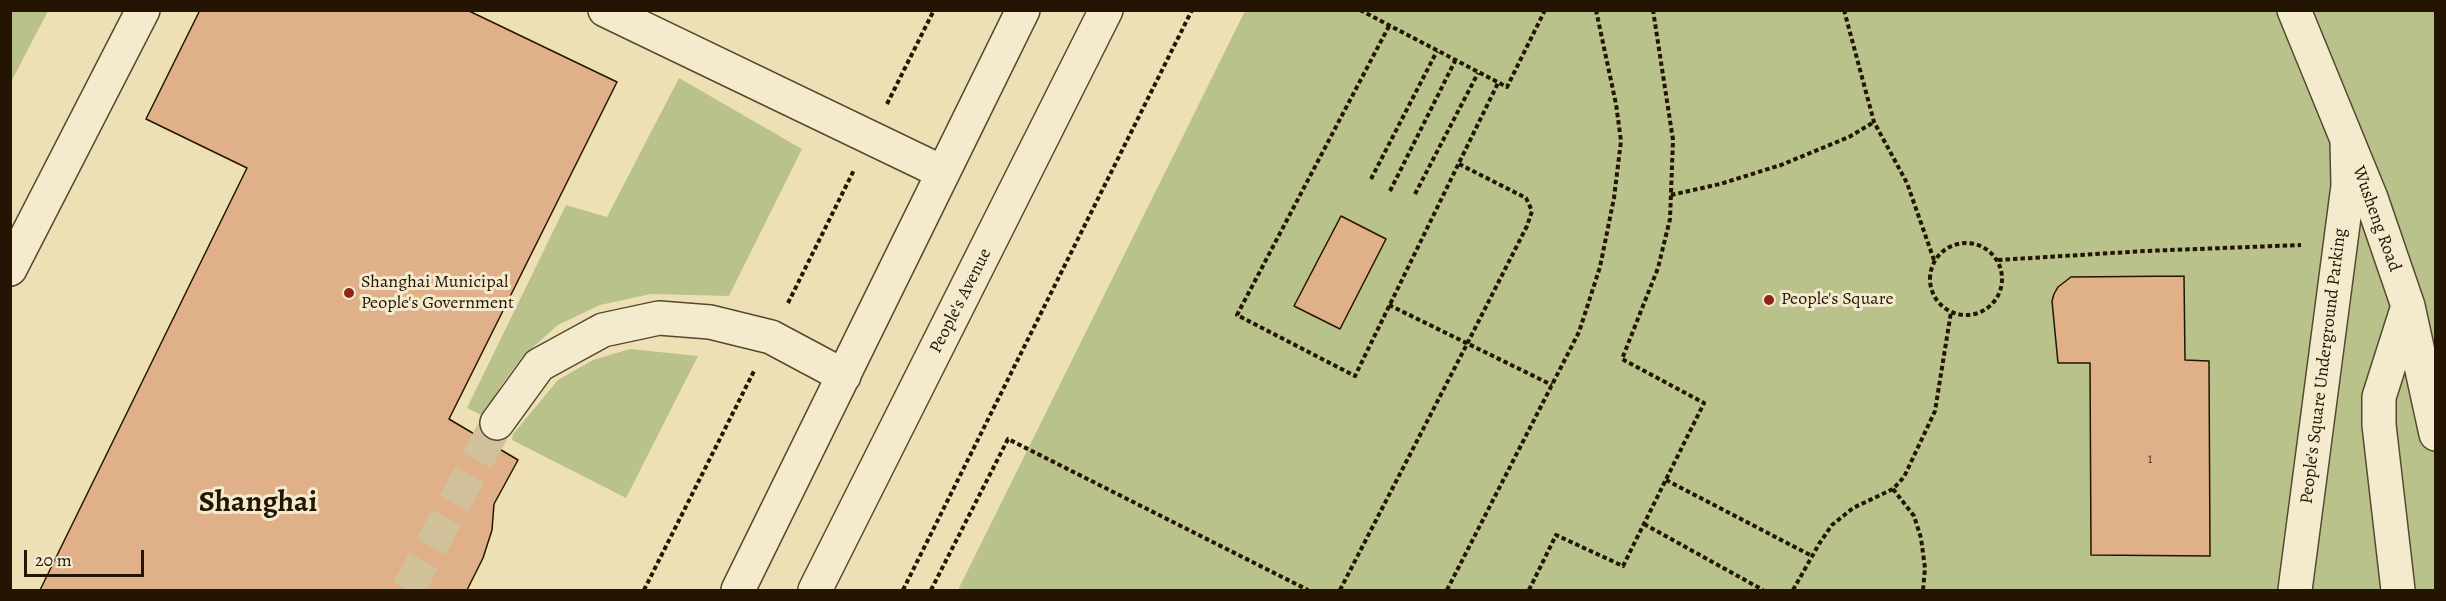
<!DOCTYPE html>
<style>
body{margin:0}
#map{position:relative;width:2446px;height:601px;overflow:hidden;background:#eee0b5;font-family:Alegreya,serif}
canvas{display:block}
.frame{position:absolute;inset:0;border:12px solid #241402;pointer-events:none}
.scale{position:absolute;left:24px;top:550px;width:120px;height:27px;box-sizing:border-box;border:3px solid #241402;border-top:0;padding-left:8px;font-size:18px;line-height:21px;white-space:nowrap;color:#241402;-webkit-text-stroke:4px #f4ebcf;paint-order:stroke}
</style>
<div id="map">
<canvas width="2446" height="601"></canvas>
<div class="frame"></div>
<div class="scale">20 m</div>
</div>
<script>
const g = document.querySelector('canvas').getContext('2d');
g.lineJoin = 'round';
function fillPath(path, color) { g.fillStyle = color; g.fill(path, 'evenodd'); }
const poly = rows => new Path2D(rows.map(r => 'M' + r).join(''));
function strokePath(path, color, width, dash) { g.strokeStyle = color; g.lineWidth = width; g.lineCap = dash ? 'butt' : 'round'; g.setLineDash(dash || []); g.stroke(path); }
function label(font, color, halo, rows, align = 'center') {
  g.font = font + ' Alegreya,serif'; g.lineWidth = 6; g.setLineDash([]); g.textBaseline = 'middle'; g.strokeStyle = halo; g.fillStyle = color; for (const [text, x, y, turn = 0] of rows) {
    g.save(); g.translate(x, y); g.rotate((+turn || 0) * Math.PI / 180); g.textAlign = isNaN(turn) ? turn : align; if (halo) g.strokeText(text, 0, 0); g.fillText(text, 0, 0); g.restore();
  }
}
fillPath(poly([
 [11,10,48,11,11,82,10,11],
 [1245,11,2435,11,2435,590,958,590],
 [679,78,802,149,729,296,651,294,600,305,558,325,522,357,500,387,483,416,467,408,566,205,607,217],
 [630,349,698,356,626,498,512,440,513,434,558,380,593,360]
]), '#bac28c');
const building = poly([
 [200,10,467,10,617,82,449,419,518,460,494,504,492,530,483,558,467,590,40,590,247,168,146,119,200,10],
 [1341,216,1386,239,1340,329,1294,306,1341,216],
 [2184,276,2185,360,2209,361,2210,556,2091,555,2090,363,2058,363,2052,301,2054,294,2058,287,2071,277,2184,276]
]);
fillPath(building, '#e0b089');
strokePath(building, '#241402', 1.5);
strokePath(poly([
 [408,590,497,423]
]), '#d0c19a', 33, [33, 16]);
const minor = poly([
 [605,10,942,172],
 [2294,10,2371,198,2408,306,2436,434],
 [10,269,143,10],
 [497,423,539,365,603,330,659,318,710,322,771,337,844,376],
 [738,590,1023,10],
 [815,590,1106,10],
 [2295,590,2348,186,2347,141],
 [2398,590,2379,425,2379,397,2408,306]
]);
strokePath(minor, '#56472f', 36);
strokePath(poly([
 [1360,10,1507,87,1545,10],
 [1844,10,1874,122,1907,183,1934,260],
 [1389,26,1237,315,1355,376,1498,83],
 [887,104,934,10],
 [1371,179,1437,51],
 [1390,191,1455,61],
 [1415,194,1478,73],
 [1671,195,1720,184,1781,165,1849,137,1874,122],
 '1930 279a36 36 0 1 1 72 0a36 36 0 1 1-72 0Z',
 [1998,260,2145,251,2301,245],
 [788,303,854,170],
 [1389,305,1552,385],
 [1666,480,1812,556],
 [1893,489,1914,516,1921,538,1925,568,1923,590],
 [1644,524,1763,590],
 [644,590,754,371],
 [903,590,1192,10],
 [931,590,1008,439,1308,590],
 [1340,590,1467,344,1527,226,1532,211,1526,198,1459,164],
 [1447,590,1579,332,1600,267,1614,198,1621,141,1616,104,1596,10],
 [1529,590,1556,535,1623,566,1704,403,1622,359,1658,268,1670,219,1673,140,1653,10],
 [1793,590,1819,544,1832,525,1853,508,1893,489,1904,477,1935,411,1951,312]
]), '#241402', 4, [4.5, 3]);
strokePath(minor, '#f4ebcf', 33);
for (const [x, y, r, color] of [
 [349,293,6,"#8f2418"],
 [1769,300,6,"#8f2418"]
]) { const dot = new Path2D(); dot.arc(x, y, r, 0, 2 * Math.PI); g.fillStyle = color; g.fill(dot); strokePath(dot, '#f4ebcf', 2); }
label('15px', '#533b24', null, [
 ["1",2150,459]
]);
label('18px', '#241402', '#f4ebcf', [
 ["Wusheng Road",2376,219,70],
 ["People's Avenue",961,301,-63],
 ["People's Square Underground Parking",2324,366,-83]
]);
label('18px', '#241402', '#f4ebcf', [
 ["Shanghai Municipal",361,283],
 ["People's Government",361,304],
 ["People's Square",1781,300]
], 'left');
label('bold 30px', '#241402', '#f4ebcf', [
 ["Shanghai",258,504]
]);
</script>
